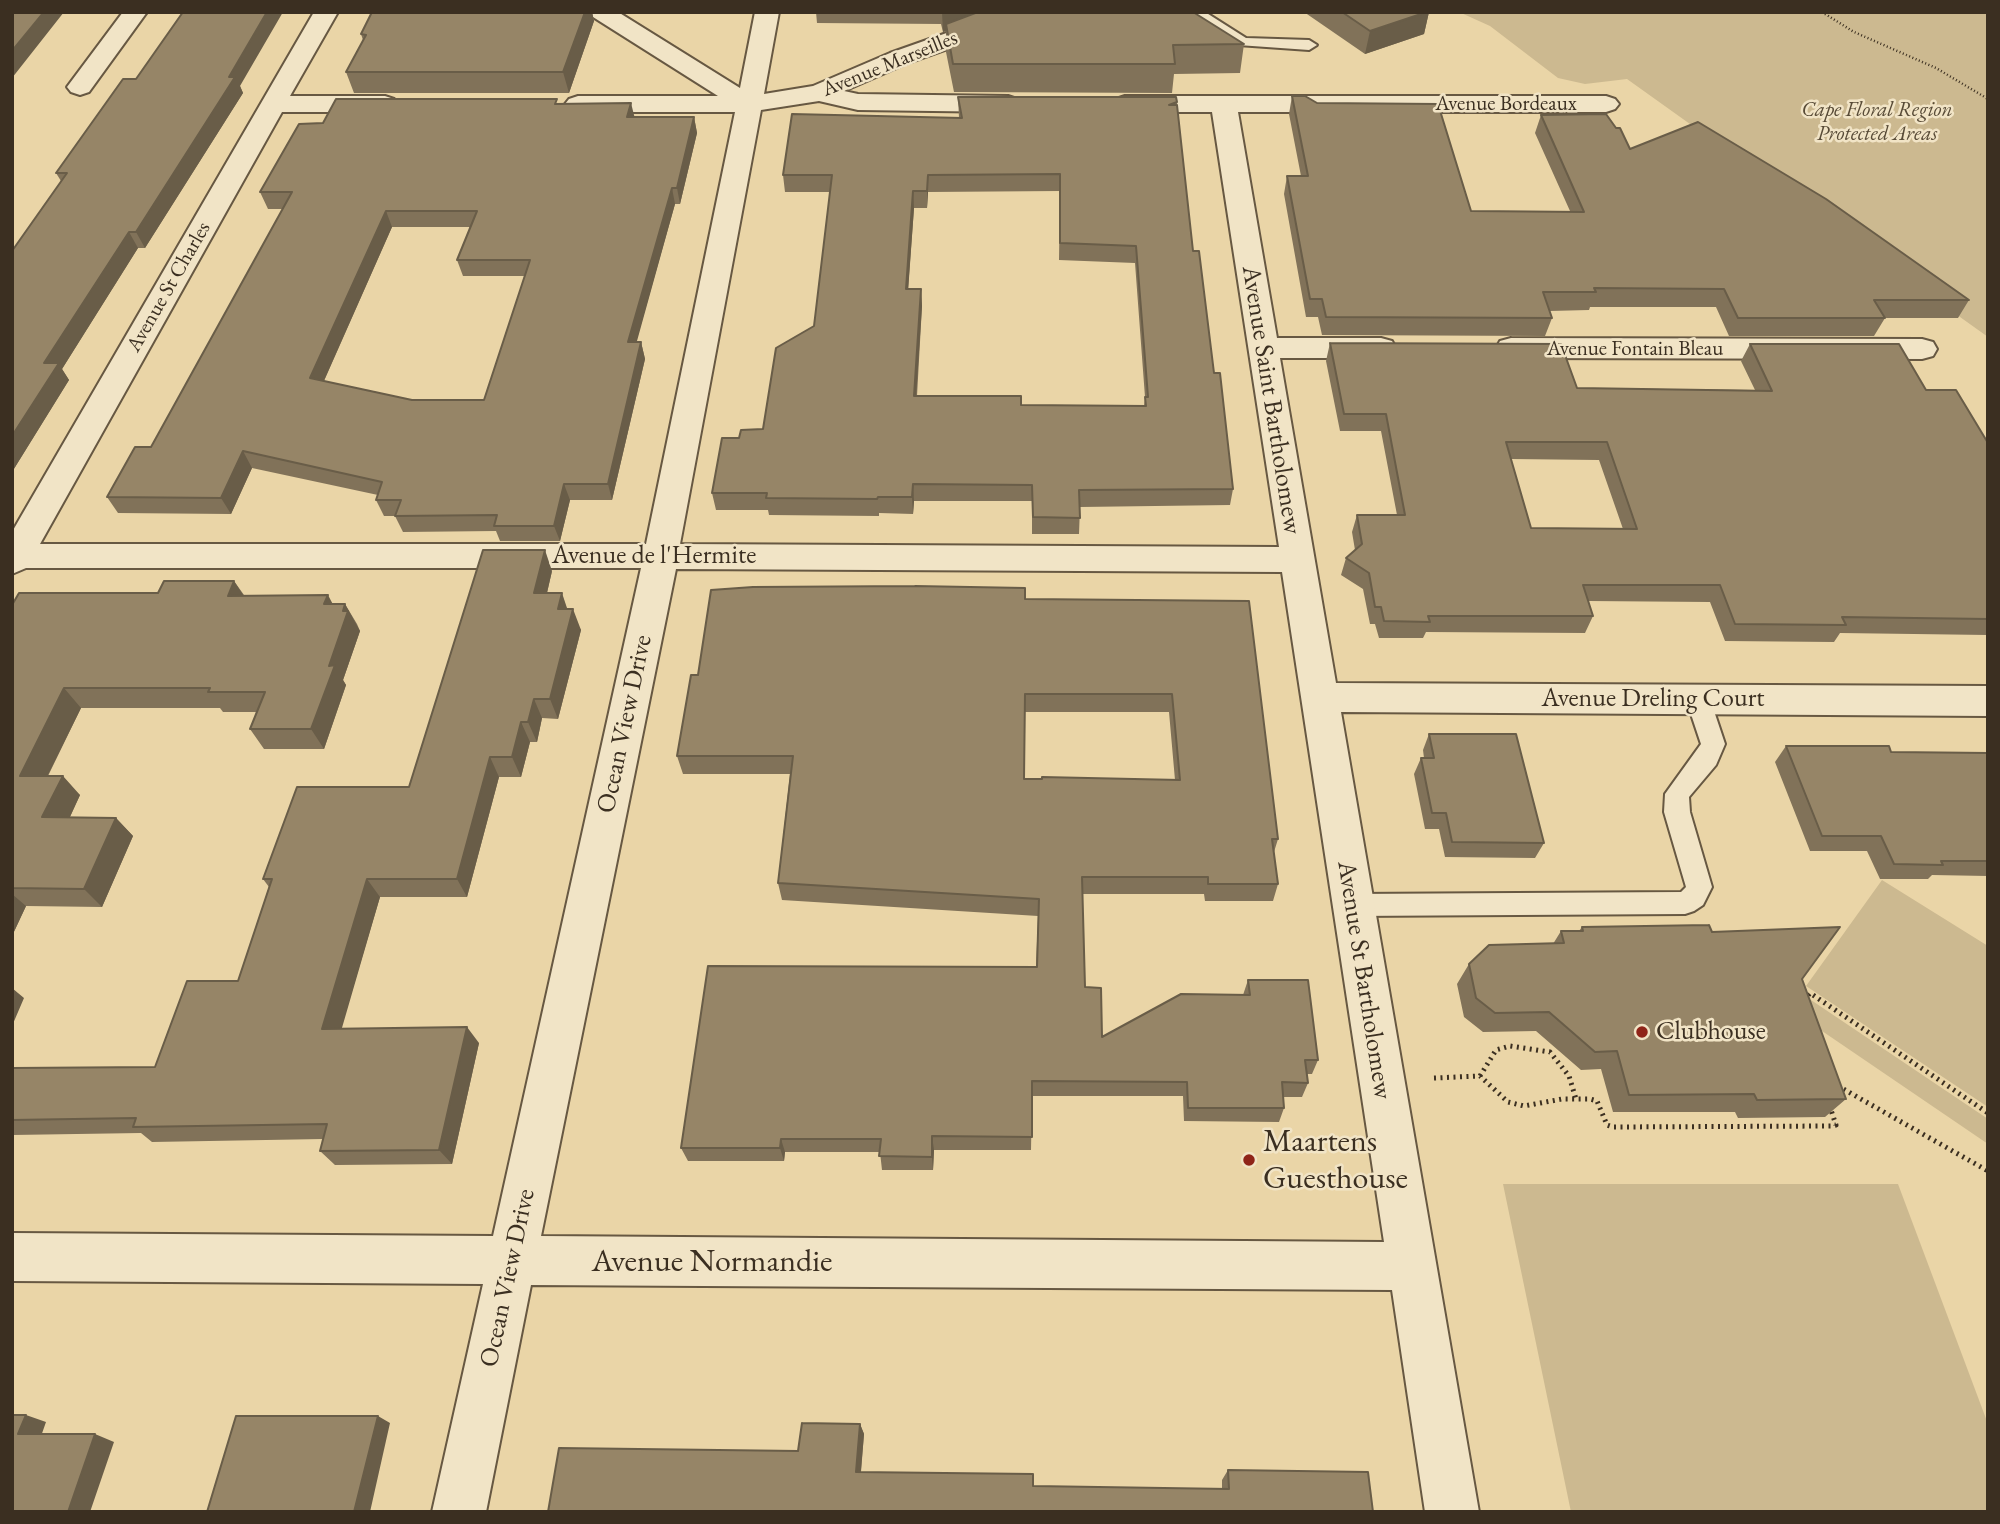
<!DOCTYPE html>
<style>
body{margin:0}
#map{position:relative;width:2000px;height:1524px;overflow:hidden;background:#ead5a7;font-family:"EB Garamond",serif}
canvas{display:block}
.frame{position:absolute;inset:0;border:14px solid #3b2f21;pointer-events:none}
</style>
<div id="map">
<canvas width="2000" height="1524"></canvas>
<div class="frame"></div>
</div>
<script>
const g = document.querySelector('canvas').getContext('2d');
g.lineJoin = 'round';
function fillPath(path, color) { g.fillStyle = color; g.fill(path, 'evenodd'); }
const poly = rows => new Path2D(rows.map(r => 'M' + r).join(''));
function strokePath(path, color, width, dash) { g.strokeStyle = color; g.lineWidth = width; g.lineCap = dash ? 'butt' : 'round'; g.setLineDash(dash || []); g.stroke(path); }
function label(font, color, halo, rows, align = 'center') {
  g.font = font + ' "EB Garamond",serif'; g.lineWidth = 5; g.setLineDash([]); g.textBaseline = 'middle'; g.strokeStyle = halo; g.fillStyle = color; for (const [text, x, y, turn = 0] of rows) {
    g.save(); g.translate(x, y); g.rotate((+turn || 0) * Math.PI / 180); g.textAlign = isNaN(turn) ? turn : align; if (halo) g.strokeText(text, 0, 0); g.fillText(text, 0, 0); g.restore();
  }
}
fillPath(poly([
 [1459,12,1988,12,1988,337,1627,79,1585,84,1558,78,1490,26],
 [1882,880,1988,946,1988,1107,1806,986],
 [1811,1000,1988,1119,1988,1144,1800,1016],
 [1503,1184,1898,1184,1988,1424,1988,1512,1571,1512]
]), '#ccb990');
const lane = poly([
 [1187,12,1205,12,1246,38,1309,40,1317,45,1309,50,1238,45,1187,12],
 [1698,690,1706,692,1710,699,1725,744,1716,765,1689,797,1690,812,1712,887,1703,905,1694,911,1685,914,1352,916,1343,913,1339,905,1343,897,1352,894,1681,892,1686,887,1664,812,1665,794,1701,744,1686,699,1690,692,1698,690]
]);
const street = poly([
 [123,12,147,12,89,92,80,95,71,92,67,87,123,12],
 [314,12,338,12,290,96,385,96,394,99,398,104,394,109,385,112,282,112,40,544,646,544,735,112,578,112,569,109,565,104,569,99,578,96,718,96,593,17,589,12,618,12,740,88,755,12,779,12,764,94,813,86,890,53,1006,12,1041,12,1037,17,908,63,844,91,858,94,1008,96,1017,99,1021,104,1017,109,1008,112,858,110,819,101,761,110,680,544,1279,547,1212,112,1125,112,1116,109,1112,104,1116,99,1125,96,1606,96,1615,99,1619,104,1615,109,1606,112,1238,112,1277,338,1381,338,1392,341,1396,348,1392,355,1381,358,1280,358,1336,683,1988,686,1988,716,1341,712,1479,1512,1425,1512,1392,1290,531,1285,486,1512,432,1512,483,1284,12,1281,12,1233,493,1236,641,568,26,568,12,574,12,532,314,12],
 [676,569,1282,572,1384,1242,541,1236,676,569],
 [1511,338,1922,339,1933,342,1937,349,1933,356,1922,359,1511,358,1500,355,1496,348,1500,341,1511,338]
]);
strokePath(lane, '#675842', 4);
strokePath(street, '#675842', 4);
strokePath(poly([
 [1822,12,1854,32,1936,68,1988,99]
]), '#3b2f21', 2.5, [1, 2.5]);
strokePath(poly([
 [1804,1000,1810,993,1988,1113],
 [1480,1076,1496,1050,1510,1046,1550,1052,1569,1076,1576,1099],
 [1434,1078,1480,1076,1508,1102,1524,1106,1562,1099,1590,1099,1597,1101,1607,1125,1613,1127,1831,1126,1836,1125,1830,1107],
 [1838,1086,1988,1171]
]), '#3b2f21', 5, [2, 4.5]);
fillPath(lane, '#f1e4c6');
fillPath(street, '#f1e4c6');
fillPath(poly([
 [372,12,592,12,594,21,569,93,354,93,346,72,363,40,361,34],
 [816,12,1193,12,1244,44,1240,73,1174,74,1172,93,954,92,946,52,946,31,943,32,941,24,817,23],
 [1304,12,1429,12,1424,34,1365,54],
 [240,86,243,93,145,248,138,248,62,369,69,380,12,472,61,181,56,173],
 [1292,96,1471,211,1570,211,1535,133,1541,115,1630,149,1969,300,1958,318,1885,318,1874,336,1729,336,1716,307,1590,307,1589,310,1549,311,1552,318,1545,336,1322,335,1318,317,1306,317,1284,194,1287,176,1301,176,1289,114],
 [958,97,1177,102,1193,251,1233,489,1230,505,1080,507,1079,534,1032,534,1032,501,914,501,913,514,879,513,879,516,769,515,768,510,716,510,712,493,739,438,763,429,814,326,830,192,785,192,783,175,959,118],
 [1060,191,1059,260,1135,263,1145,397,1144,406,1021,405,917,396,922,306,921,289,908,289,914,208,927,208,928,192],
 [558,104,634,117,694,117,697,133,680,204,675,204,636,342,641,342,645,359,612,500,570,500,560,541,500,541,496,531,403,532,395,516,384,516,376,500,378,495,252,468,231,514,118,513,107,497,151,447,283,209,268,209,260,192,323,123],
 [392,227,470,227,457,260,463,276,525,276,484,400,412,400,324,381],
 [1330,343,1577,388,1755,390,1741,361,1750,344,1926,390,1988,443,1988,635,1840,633,1834,642,1725,641,1710,602,1588,601,1593,616,1585,633,1426,632,1423,638,1379,638,1375,624,1370,624,1363,589,1341,575,1346,558,1355,550,1352,532,1357,515,1397,515,1381,431,1340,431,1326,361],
 [1511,459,1599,460,1623,529,1531,528],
 [552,571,547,593,568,609,581,630,558,719,542,718,537,742,530,742,521,777,499,777,467,897,380,897,341,1028,479,1043,452,1164,335,1165,320,1151,323,1139,152,1142,141,1133,12,1135,12,1068,155,1067,238,981,269,887,263,879,409,787],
 [234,581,244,595,332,604,345,604,357,624,360,631,343,680,346,685,324,749,264,749,250,729,257,712,223,712,220,708,81,708,48,776,80,795,70,817,116,818,133,836,102,907,26,906,12,936,12,605,158,593],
 [1025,599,1249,601,1278,839,1274,852,1278,884,1273,901,1205,901,1204,894,1082,894,1085,987,1102,1037,1243,995,1248,980,1318,1060,1312,1074,1307,1074,1308,1083,1302,1097,1283,1097,1284,1108,1279,1122,1184,1121,1183,1096,1032,1096,1031,1150,934,1150,933,1170,882,1170,880,1152,785,1152,784,1161,688,1161,681,1148,1036,967,1038,916,782,900,778,883,790,774,683,774,677,756,698,675],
 [1025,712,1169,712,1175,780,1024,779],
 [1429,734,1544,843,1535,858,1445,857,1439,829,1425,829,1414,774,1421,758,1424,758,1423,750],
 [1786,746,1903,753,1988,753,1988,876,1932,875,1928,879,1880,879,1867,851,1810,851,1775,762],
 [1582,927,1712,932,1802,979,1846,1099,1825,1117,1738,1118,1735,1112,1613,1112,1601,1069,1581,1070,1536,1031,1483,1032,1464,1017,1457,984,1469,964,1553,944,1561,931,1579,931],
 [860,1424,864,1434,861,1472,1033,1486,1222,1489,1222,1480,1228,1470,1373,1512,548,1512,798,1451]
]), '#817259');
fillPath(poly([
 [44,12,64,12,12,78,12,51],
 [267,12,283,12,240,86,243,93,145,248,136,232],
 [585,12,592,12,594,21,569,93,563,72],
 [942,12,997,12,946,24,946,31,943,32],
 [1427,12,1429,12,1424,34,1365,54,1370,31],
 [631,103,635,119,627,117],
 [694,117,697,133,680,204,677,188],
 [928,175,928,192,927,208,927,191],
 [672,188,675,204,632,359,628,342],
 [913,191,914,208,907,306,906,289],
 [386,211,392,227,318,394,310,378],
 [129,232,138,248,62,369,69,380,12,472,12,436,44,363],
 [921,289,922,306,915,413,914,396],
 [641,342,645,359,612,500,608,484],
 [243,451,252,468,231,514,221,498],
 [564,484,570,500,560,541,554,526],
 [913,484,914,501,913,514,912,497],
 [545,550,552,571,542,614,534,593],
 [234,581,247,601,228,596],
 [562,593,569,614,558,609],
 [328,595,339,616,324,604],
 [345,604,360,631,343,680,346,685,324,749,311,729,329,666],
 [573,609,581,630,558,719,550,699],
 [64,688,81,708,38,795,20,776],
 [534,699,542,718,537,742,528,722],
 [521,722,530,742,521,777,512,757],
 [490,757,499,777,467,897,457,879],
 [63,776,80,795,61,836,42,817],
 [116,818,133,836,102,907,84,889],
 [367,879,380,897,337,1045,322,1029],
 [12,894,26,906,12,936],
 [12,988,24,998,12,1026],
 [467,1027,479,1043,452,1164,439,1150],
 [932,1136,934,1150,933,1170,932,1157],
 [781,1139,785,1152,784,1161,780,1148],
 [26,1415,46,1422,39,1442,18,1434],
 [378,1416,390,1423,370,1512,354,1512],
 [860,1424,864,1434,860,1481,856,1472],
 [95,1434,114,1442,90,1512,68,1512]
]), '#695d48');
const building = poly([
 [12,12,44,12,12,51,12,12],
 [183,12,267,12,229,77,235,77,136,232,129,232,44,363,59,363,12,436,12,251,67,173,56,173,123,79,136,79,183,12],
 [372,12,585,12,563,72,346,72,366,35,361,34,372,12],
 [978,12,1193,12,1244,44,1173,45,1175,64,953,64,946,24,978,12],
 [1342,12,1427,12,1370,31,1342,12],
 [1292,96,1305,96,1317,103,1438,104,1471,211,1584,212,1541,115,1606,114,1616,128,1620,128,1630,149,1698,122,1826,199,1969,300,1874,300,1885,318,1738,318,1724,289,1594,288,1596,292,1543,292,1552,318,1326,317,1322,299,1310,299,1287,176,1308,176,1292,96],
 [958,97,1176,97,1177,102,1169,105,1177,105,1193,251,1199,251,1214,373,1220,373,1233,489,1079,490,1080,518,1033,517,1032,485,913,484,912,497,878,497,877,499,766,498,767,493,712,493,722,438,739,438,741,430,763,429,776,348,814,326,832,175,783,175,792,114,962,118,958,97],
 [1060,174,1060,243,1136,246,1148,397,1145,397,1146,406,1021,405,1021,396,914,396,921,289,906,289,913,191,927,191,928,175,1060,174],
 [336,99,557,99,555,104,631,103,627,117,694,117,677,188,672,188,628,342,641,342,608,484,564,484,554,526,494,526,497,515,395,516,401,500,376,500,382,482,243,451,221,498,107,497,135,447,151,447,292,192,260,192,299,124,323,123,336,99],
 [386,211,477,211,457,260,530,260,484,400,412,400,310,378,386,211],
 [1330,343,1561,344,1577,388,1772,391,1750,344,1899,344,1926,390,1956,390,1988,443,1988,619,1842,617,1846,625,1735,624,1720,585,1583,585,1593,616,1428,616,1430,622,1384,621,1381,607,1375,607,1369,573,1346,558,1362,544,1357,515,1405,515,1386,414,1344,414,1330,343],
 [1506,442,1607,442,1637,529,1531,528,1506,442],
 [483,550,545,550,534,593,562,593,558,609,573,609,550,699,534,699,528,722,521,722,512,757,490,757,457,879,367,879,322,1029,467,1027,439,1150,320,1151,327,1124,133,1127,136,1118,12,1120,12,1068,155,1067,187,981,238,981,272,879,263,879,297,787,409,787,483,550],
 [164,581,234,581,228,596,328,595,324,604,345,604,343,611,348,611,329,666,335,665,311,729,250,729,265,692,208,692,210,688,64,688,20,776,63,776,42,817,116,818,84,889,12,888,12,605,19,593,158,593,164,581],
 [915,586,1025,588,1025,599,1249,601,1278,839,1272,839,1278,884,1208,884,1208,877,1082,877,1085,987,1101,988,1102,1037,1181,994,1250,995,1248,980,1308,980,1318,1060,1305,1060,1308,1083,1282,1082,1284,1108,1188,1108,1187,1082,1032,1081,1032,1137,932,1136,932,1157,879,1156,881,1139,781,1139,780,1148,681,1148,708,966,1037,967,1039,899,778,883,793,756,677,756,691,675,698,675,711,590,753,587,915,586],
 [1025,694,1172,694,1180,780,1042,777,1042,779,1024,779,1025,694],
 [1429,734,1516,734,1544,843,1452,842,1446,813,1432,813,1421,758,1434,758,1429,734],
 [1786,746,1889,746,1891,752,1988,753,1988,861,1941,861,1943,865,1894,864,1881,836,1822,836,1786,746],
 [1709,925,1712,932,1840,927,1802,979,1846,1099,1757,1100,1754,1094,1629,1095,1617,1051,1595,1052,1549,1012,1495,1013,1476,998,1469,964,1489,945,1564,943,1561,931,1583,931,1582,927,1709,925],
 [12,1415,26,1415,18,1434,95,1434,68,1512,12,1512,12,1415],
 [236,1416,378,1416,354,1512,207,1512,236,1416],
 [802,1423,860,1424,856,1472,1033,1474,1033,1486,1229,1489,1228,1470,1368,1472,1373,1512,548,1512,559,1448,798,1451,802,1423]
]);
fillPath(building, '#968567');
strokePath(building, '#695d48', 2);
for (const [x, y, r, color] of [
 [1642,1032,7,"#8f2418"],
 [1249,1160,7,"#8f2418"]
]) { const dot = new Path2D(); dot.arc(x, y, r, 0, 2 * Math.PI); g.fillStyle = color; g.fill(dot); strokePath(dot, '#f1e4c6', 2.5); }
label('21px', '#3b2f21', '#f1e4c6', [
 ["Avenue Marseilles",890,64,-22],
 ["Avenue Bordeaux",1506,104],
 ["Avenue St Charles",169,287,-60],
 ["Avenue Fontain Bleau",1635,349]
]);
label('italic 21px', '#584b37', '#f1e4c6', [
 ["Cape Floral Region",1877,110],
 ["Protected Areas",1877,134]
]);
label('26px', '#3b2f21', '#f1e4c6', [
 ["Avenue Saint Bartholomew",1271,400,81],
 ["Avenue de l'Hermite",654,556],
 ["Avenue Dreling Court",1653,699],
 ["Ocean View Drive",625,724,-78],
 ["Avenue St Bartholomew",1364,980,81],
 ["Ocean View Drive",508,1278,-78]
]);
label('26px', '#3b2f21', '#f1e4c6', [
 ["Clubhouse",1656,1032]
], 'left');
label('32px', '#3b2f21', '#f1e4c6', [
 ["Maartens",1263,1142],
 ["Guesthouse",1263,1179]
], 'left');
label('32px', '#3b2f21', '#f1e4c6', [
 ["Avenue Normandie",712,1262]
]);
</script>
